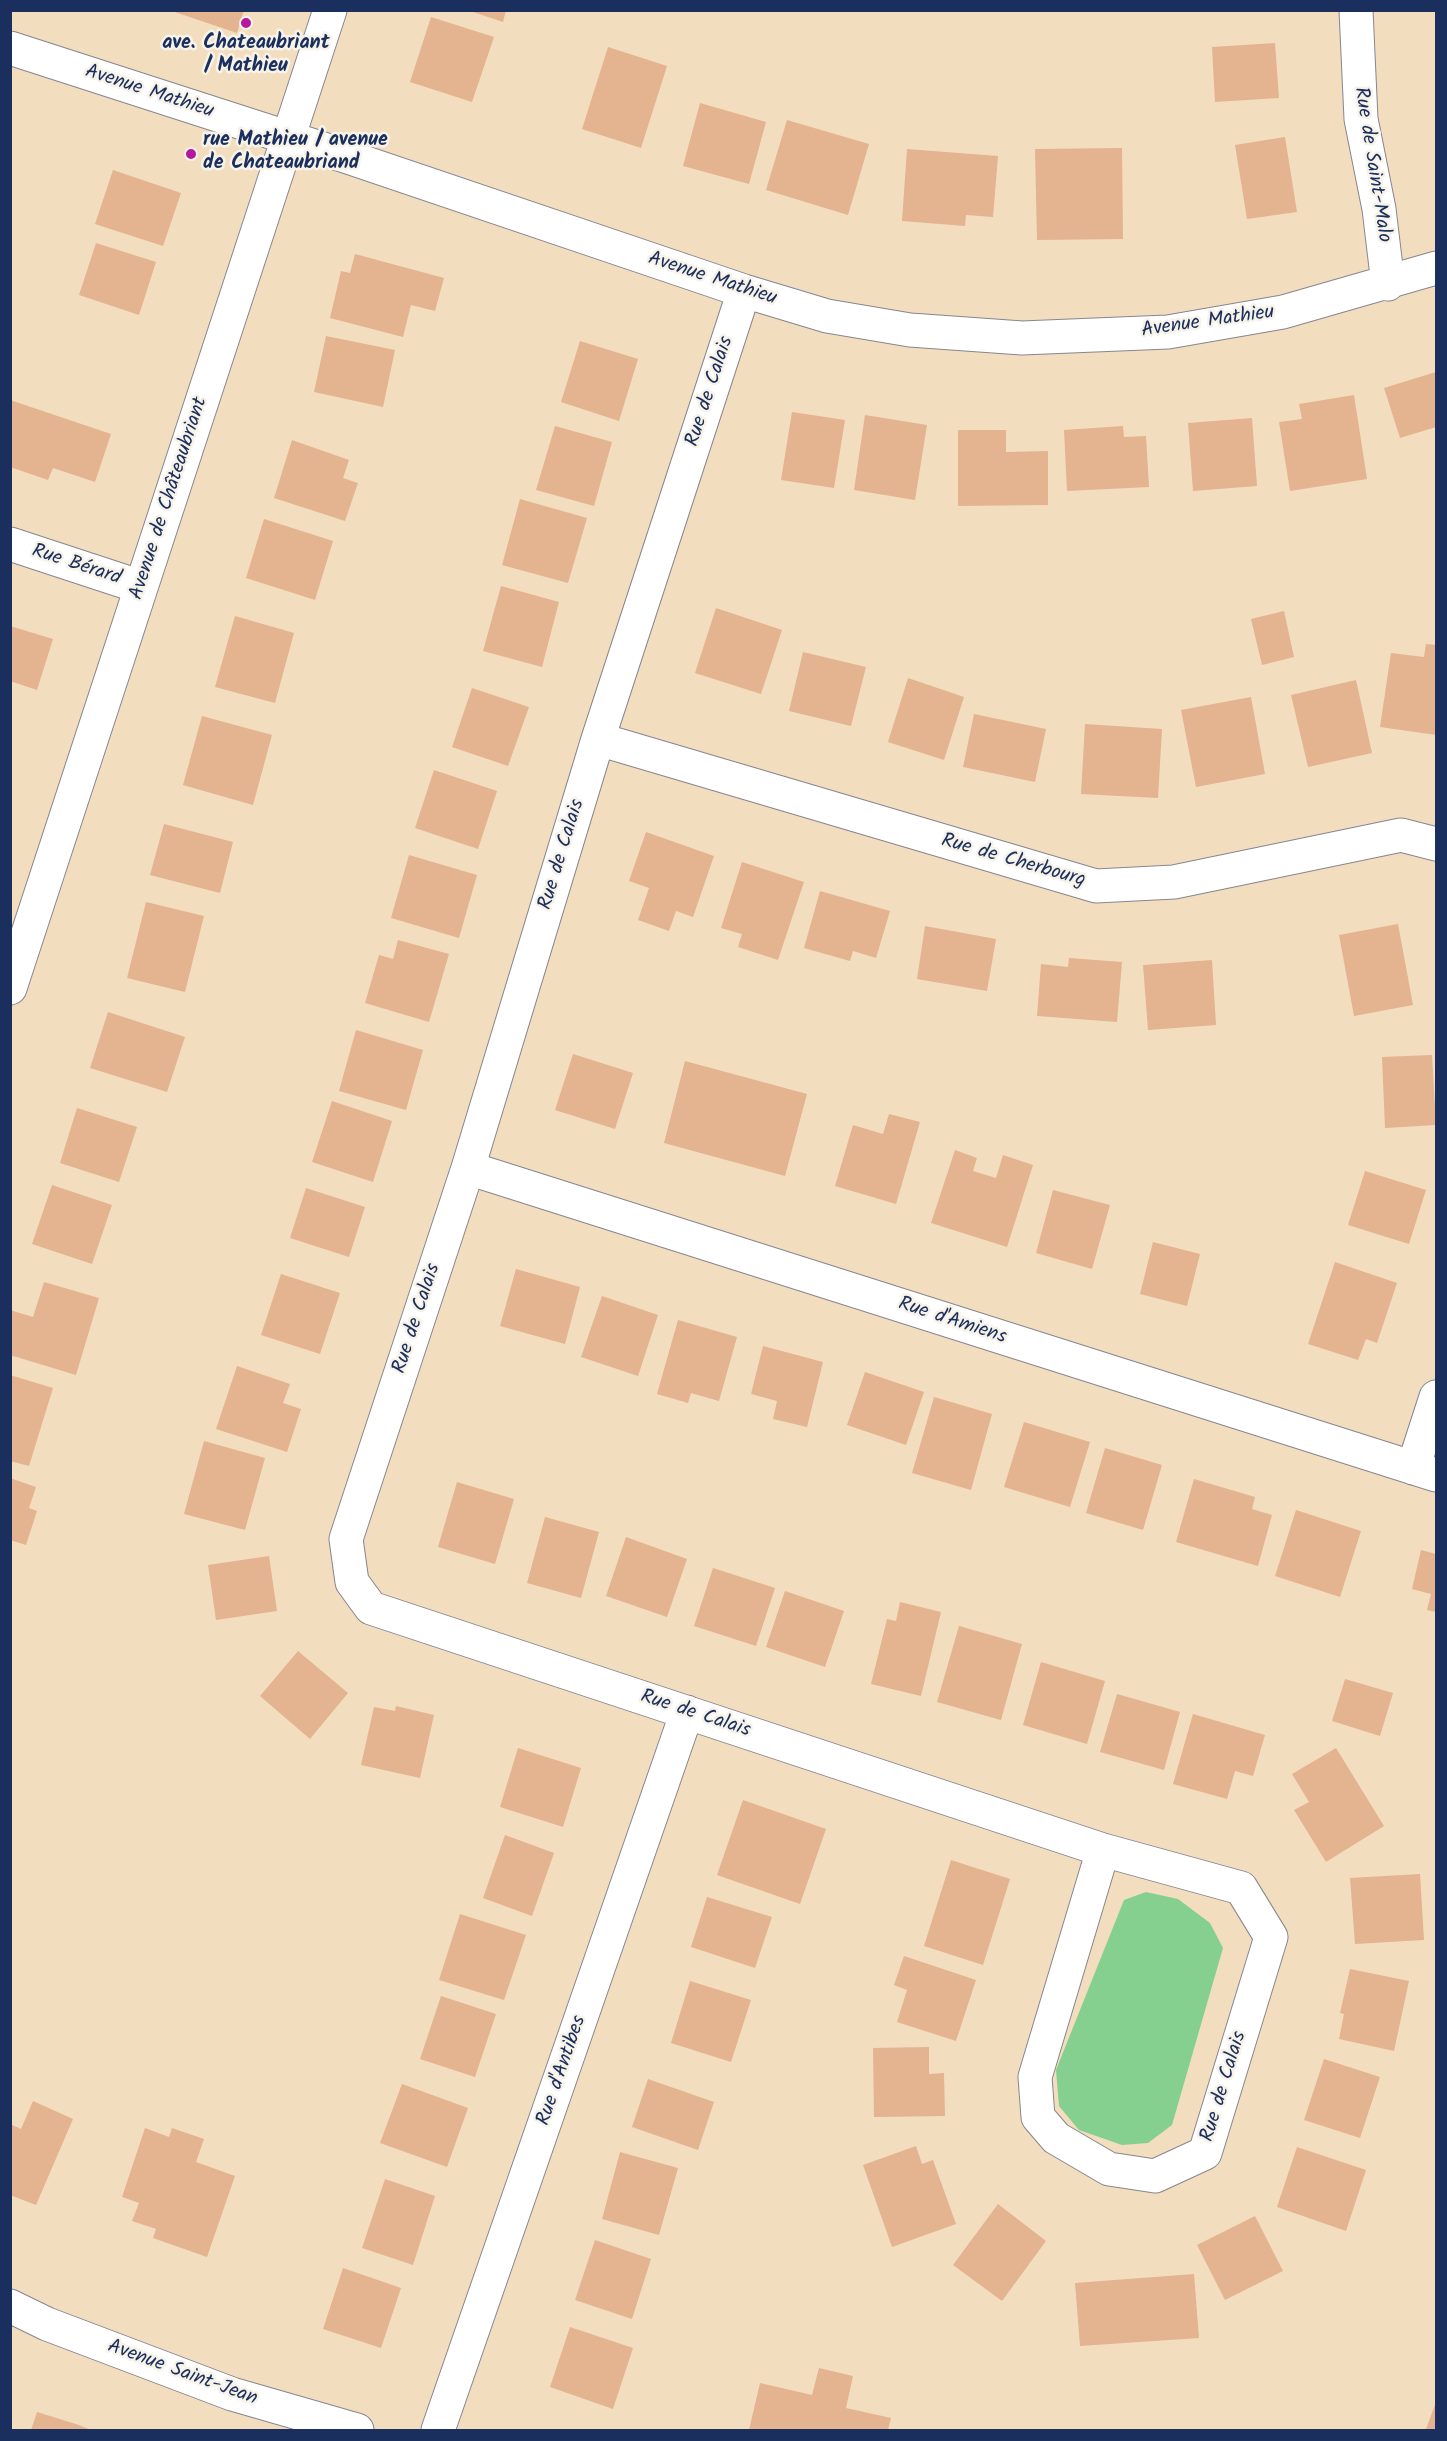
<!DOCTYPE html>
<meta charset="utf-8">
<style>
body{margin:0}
#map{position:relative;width:1447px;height:2441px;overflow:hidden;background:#f3ddbf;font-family:Kalam,sans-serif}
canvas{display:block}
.frame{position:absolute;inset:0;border:12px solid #1b2f5e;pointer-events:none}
</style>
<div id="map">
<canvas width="1447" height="2441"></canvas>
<div class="frame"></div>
</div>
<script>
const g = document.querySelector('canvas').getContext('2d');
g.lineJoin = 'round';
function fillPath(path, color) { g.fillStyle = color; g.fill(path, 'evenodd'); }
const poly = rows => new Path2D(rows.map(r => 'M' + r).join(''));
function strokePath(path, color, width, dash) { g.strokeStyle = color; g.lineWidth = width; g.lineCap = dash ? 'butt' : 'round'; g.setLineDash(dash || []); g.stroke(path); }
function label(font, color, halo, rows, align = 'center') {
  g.font = font + ' Kalam,sans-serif'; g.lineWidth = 5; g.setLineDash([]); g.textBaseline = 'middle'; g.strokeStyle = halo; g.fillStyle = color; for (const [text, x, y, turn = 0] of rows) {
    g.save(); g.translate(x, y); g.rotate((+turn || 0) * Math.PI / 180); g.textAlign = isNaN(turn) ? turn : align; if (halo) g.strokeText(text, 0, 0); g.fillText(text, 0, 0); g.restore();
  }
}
fillPath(poly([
 [1146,1892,1178,1899,1210,1923,1223,1948,1172,2125,1148,2143,1122,2145,1079,2130,1059,2106,1056,2070,1124,1900]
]), '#85d08e');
fillPath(poly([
 [169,10,244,10,237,33],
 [467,10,506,10,503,22],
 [431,17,494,37,472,102,410,82],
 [1275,43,1279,98,1215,102,1212,47],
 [608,47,667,66,641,148,582,129],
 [700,103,766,122,749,184,683,166],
 [787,120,869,144,848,215,766,190],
 [1285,137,1297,212,1247,219,1235,145],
 [1122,148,1123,239,1037,240,1035,149],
 [907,149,998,156,993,217,966,215,965,226,902,221],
 [113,170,181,193,163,246,95,224],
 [96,243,156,262,139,315,79,295],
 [355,254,444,278,435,311,411,305,403,337,330,318,341,271,350,273],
 [326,336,395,350,383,407,314,392],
 [580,341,638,359,619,421,561,402],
 [1436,372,1436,427,1400,438,1384,388],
 [1354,395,1367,479,1290,491,1279,422,1302,419,1299,404],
 [10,400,111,434,95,482,53,468,48,480,10,467],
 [792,412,845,420,834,488,781,480],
 [865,415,927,425,915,500,854,490],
 [1252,418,1257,486,1193,491,1188,423],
 [555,426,612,442,594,506,536,490],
 [1123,426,1124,437,1146,436,1149,487,1067,491,1064,430],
 [958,430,1006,430,1006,452,1048,451,1048,505,958,506],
 [292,440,349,460,343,478,358,483,345,521,274,498],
 [520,499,587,518,568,583,502,565],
 [264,519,333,541,315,600,246,578],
 [501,586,559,602,542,667,483,651],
 [716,608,782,630,761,694,695,673],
 [1284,611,1294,657,1262,665,1251,619],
 [235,616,294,633,275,703,215,687],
 [10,626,53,639,37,690,10,681],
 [1426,644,1436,645,1436,735,1380,727,1391,653,1424,657],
 [803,652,866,667,851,726,789,711],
 [908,678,964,697,944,760,888,742],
 [1356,680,1372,753,1308,767,1291,695],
 [472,688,529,707,508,766,452,747],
 [1251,697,1265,774,1196,787,1181,710],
 [974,714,1046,729,1035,782,963,767],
 [202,716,272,735,253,805,183,785],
 [1085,724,1162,729,1158,798,1081,794],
 [434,770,497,791,478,849,415,828],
 [164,824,233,842,220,893,150,875],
 [646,832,714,856,693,917,676,911,669,931,638,920,649,888,629,881],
 [409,855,477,875,459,938,391,918],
 [742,862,804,882,778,960,738,947,742,934,721,928],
 [820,891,890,911,876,958,853,951,850,961,804,948],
 [146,902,204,916,185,992,127,978],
 [1398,924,1413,1005,1354,1016,1339,935],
 [925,926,996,939,987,991,917,979],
 [398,940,449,954,429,1022,365,1003,379,955,393,959],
 [1069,958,1122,962,1117,1022,1037,1016,1041,964,1068,967],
 [1212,960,1216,1025,1148,1030,1143,965],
 [108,1012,185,1037,167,1092,90,1068],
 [356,1030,423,1050,406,1110,339,1091],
 [573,1054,633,1073,615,1129,555,1110],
 [1432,1055,1436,1125,1385,1128,1382,1057],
 [685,1061,807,1094,785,1176,664,1143],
 [332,1101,392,1121,373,1182,312,1162],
 [77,1108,137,1127,119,1182,60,1163],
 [889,1114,920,1122,896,1204,835,1186,853,1125,883,1134],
 [955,1150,977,1158,973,1171,996,1178,1003,1155,1033,1165,1007,1247,931,1223],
 [1365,1171,1426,1190,1409,1244,1348,1225],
 [52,1185,112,1205,92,1264,32,1244],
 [306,1188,365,1207,349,1257,290,1238],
 [1053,1190,1110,1205,1092,1269,1036,1253],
 [1153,1242,1200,1254,1187,1306,1140,1294],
 [1335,1262,1397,1283,1377,1343,1366,1339,1358,1360,1308,1344],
 [516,1269,580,1287,565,1344,500,1326],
 [281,1274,340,1293,320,1354,261,1335],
 [44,1282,99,1298,76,1375,10,1355,10,1310,33,1317],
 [602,1296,658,1315,638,1376,581,1357],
 [678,1320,737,1337,719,1401,691,1393,688,1403,657,1394],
 [763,1346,823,1362,807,1427,773,1419,777,1401,751,1394],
 [237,1366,290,1384,283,1403,301,1409,287,1452,216,1429],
 [865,1372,924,1392,906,1445,847,1425],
 [10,1375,53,1388,29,1466,10,1461],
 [934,1397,992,1414,971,1490,912,1473],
 [1024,1422,1090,1442,1070,1507,1004,1487],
 [204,1441,265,1458,245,1530,184,1514],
 [1105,1448,1162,1465,1143,1530,1086,1513],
 [10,1478,36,1487,29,1508,37,1511,26,1545,10,1540],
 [1194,1479,1255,1497,1252,1509,1272,1515,1258,1566,1176,1542],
 [457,1482,514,1499,495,1564,438,1547],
 [1296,1510,1361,1531,1340,1597,1275,1576],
 [545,1517,599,1532,581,1598,527,1583],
 [626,1537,687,1559,667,1617,606,1596],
 [1421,1550,1436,1554,1436,1612,1427,1610,1431,1594,1412,1589],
 [269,1556,277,1611,216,1620,208,1565],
 [713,1568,775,1588,756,1646,694,1626],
 [785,1591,844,1611,825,1667,766,1647],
 [900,1602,941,1612,921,1696,871,1684,887,1619,896,1621],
 [959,1626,1022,1644,1001,1720,937,1702],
 [298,1651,348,1693,310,1739,260,1696],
 [1041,1662,1105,1681,1087,1744,1023,1725],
 [1345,1679,1393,1693,1380,1736,1332,1721],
 [1117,1694,1180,1712,1164,1770,1100,1752],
 [396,1706,434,1715,420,1778,361,1765,374,1707,395,1711],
 [1193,1714,1265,1735,1253,1776,1235,1771,1227,1799,1173,1784],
 [518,1748,581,1768,563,1827,500,1807],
 [1336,1748,1384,1826,1326,1862,1294,1810,1309,1802,1292,1774],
 [743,1800,826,1829,800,1904,717,1875],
 [505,1835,554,1853,532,1916,483,1898],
 [951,1860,1010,1879,983,1965,924,1946],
 [1420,1874,1424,1940,1355,1944,1350,1878],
 [707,1897,772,1917,755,1968,691,1947],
 [460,1914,526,1935,504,2000,439,1980],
 [904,1956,976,1980,956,2041,897,2022,907,1990,894,1985],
 [1350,1969,1409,1981,1394,2051,1339,2039,1344,2014,1340,2013],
 [690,1981,751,2000,731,2062,671,2043],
 [441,1996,496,2014,475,2077,420,2059],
 [929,2047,929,2074,944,2073,945,2116,874,2117,873,2048],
 [1324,2059,1380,2077,1360,2138,1304,2120],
 [648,2079,714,2102,698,2150,632,2127],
 [402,2084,468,2108,447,2167,380,2143],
 [33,2101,73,2119,36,2205,10,2195,10,2124,21,2129],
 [145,2128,169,2137,172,2128,204,2139,196,2162,235,2176,207,2257,153,2238,156,2229,132,2221,139,2203,122,2197],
 [916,2146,922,2164,933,2160,956,2224,892,2247,863,2165],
 [1297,2147,1366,2170,1346,2231,1277,2207],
 [620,2152,678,2168,659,2235,602,2219],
 [385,2179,435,2196,413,2265,362,2248],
 [998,2204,1046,2241,1002,2301,953,2265],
 [1255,2216,1283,2271,1225,2300,1197,2245],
 [595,2240,651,2259,632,2319,575,2300],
 [343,2268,401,2288,381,2348,323,2329],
 [1194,2274,1199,2338,1080,2346,1075,2283],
 [570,2327,633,2348,613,2409,550,2387],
 [819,2368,853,2376,846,2408,891,2418,888,2430,749,2430,760,2383,812,2395],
 [1436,2402,1436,2430,1430,2430,1426,2429],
 [37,2412,79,2425,91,2430,31,2430]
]), '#e4b38f');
const minor = poly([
 [1356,10,1361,119,1379,209,1388,284],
 [10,48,348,157,744,291,827,316,910,330,1022,338,1168,332,1283,312,1436,268],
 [744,291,598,739,468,1168,346,1539,352,1582,371,1608,1103,1850,1241,1888,1271,1937,1205,2153,1155,2176,1109,2169,1056,2138,1038,2117,1035,2077,1103,1850],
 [10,544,141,587],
 [598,739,1096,886,1174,882,1401,835,1436,844],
 [10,988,330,10],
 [468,1168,1436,1475],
 [1413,1468,1436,1397],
 [10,2306,47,2324,232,2394,357,2430],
 [438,2430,687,1712]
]);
strokePath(minor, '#87868e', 35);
strokePath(minor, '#fff', 33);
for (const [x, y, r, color] of [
 [246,23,6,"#b5179e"],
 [191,154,6,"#b5179e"]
]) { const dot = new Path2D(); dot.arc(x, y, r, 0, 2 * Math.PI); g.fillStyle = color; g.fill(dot); strokePath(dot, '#f7f3e8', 2); }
label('bold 20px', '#1b2f5e', '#f7f3e8', [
 ["ave. Chateaubriant",246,45],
 ["/ Mathieu",246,68],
 ["rue Mathieu / avenue",203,142,"left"],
 ["de Chateaubriand",203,165,"left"]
]);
label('20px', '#1b2f5e', '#f7f3e8', [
 ["Avenue Mathieu",149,93,18],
 ["Rue de Saint-Malo",1371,165,81],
 ["Avenue Mathieu",712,280,18],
 ["Avenue Mathieu",1208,323,-8],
 ["Rue de Calais",711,392,-72],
 ["Avenue de Châteaubriant",170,499,-72],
 ["Rue Bérard",76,566,18],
 ["Rue de Calais",563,855,-73],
 ["Rue de Cherbourg",1013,862,16],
 ["Rue de Calais",418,1319,-72],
 ["Rue d'Amiens",952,1322,18],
 ["Rue de Calais",695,1715,18],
 ["Rue d'Antibes",563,2071,-71],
 ["Rue de Calais",1225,2087,-73],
 ["Avenue Saint-Jean",182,2374,20]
]);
</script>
